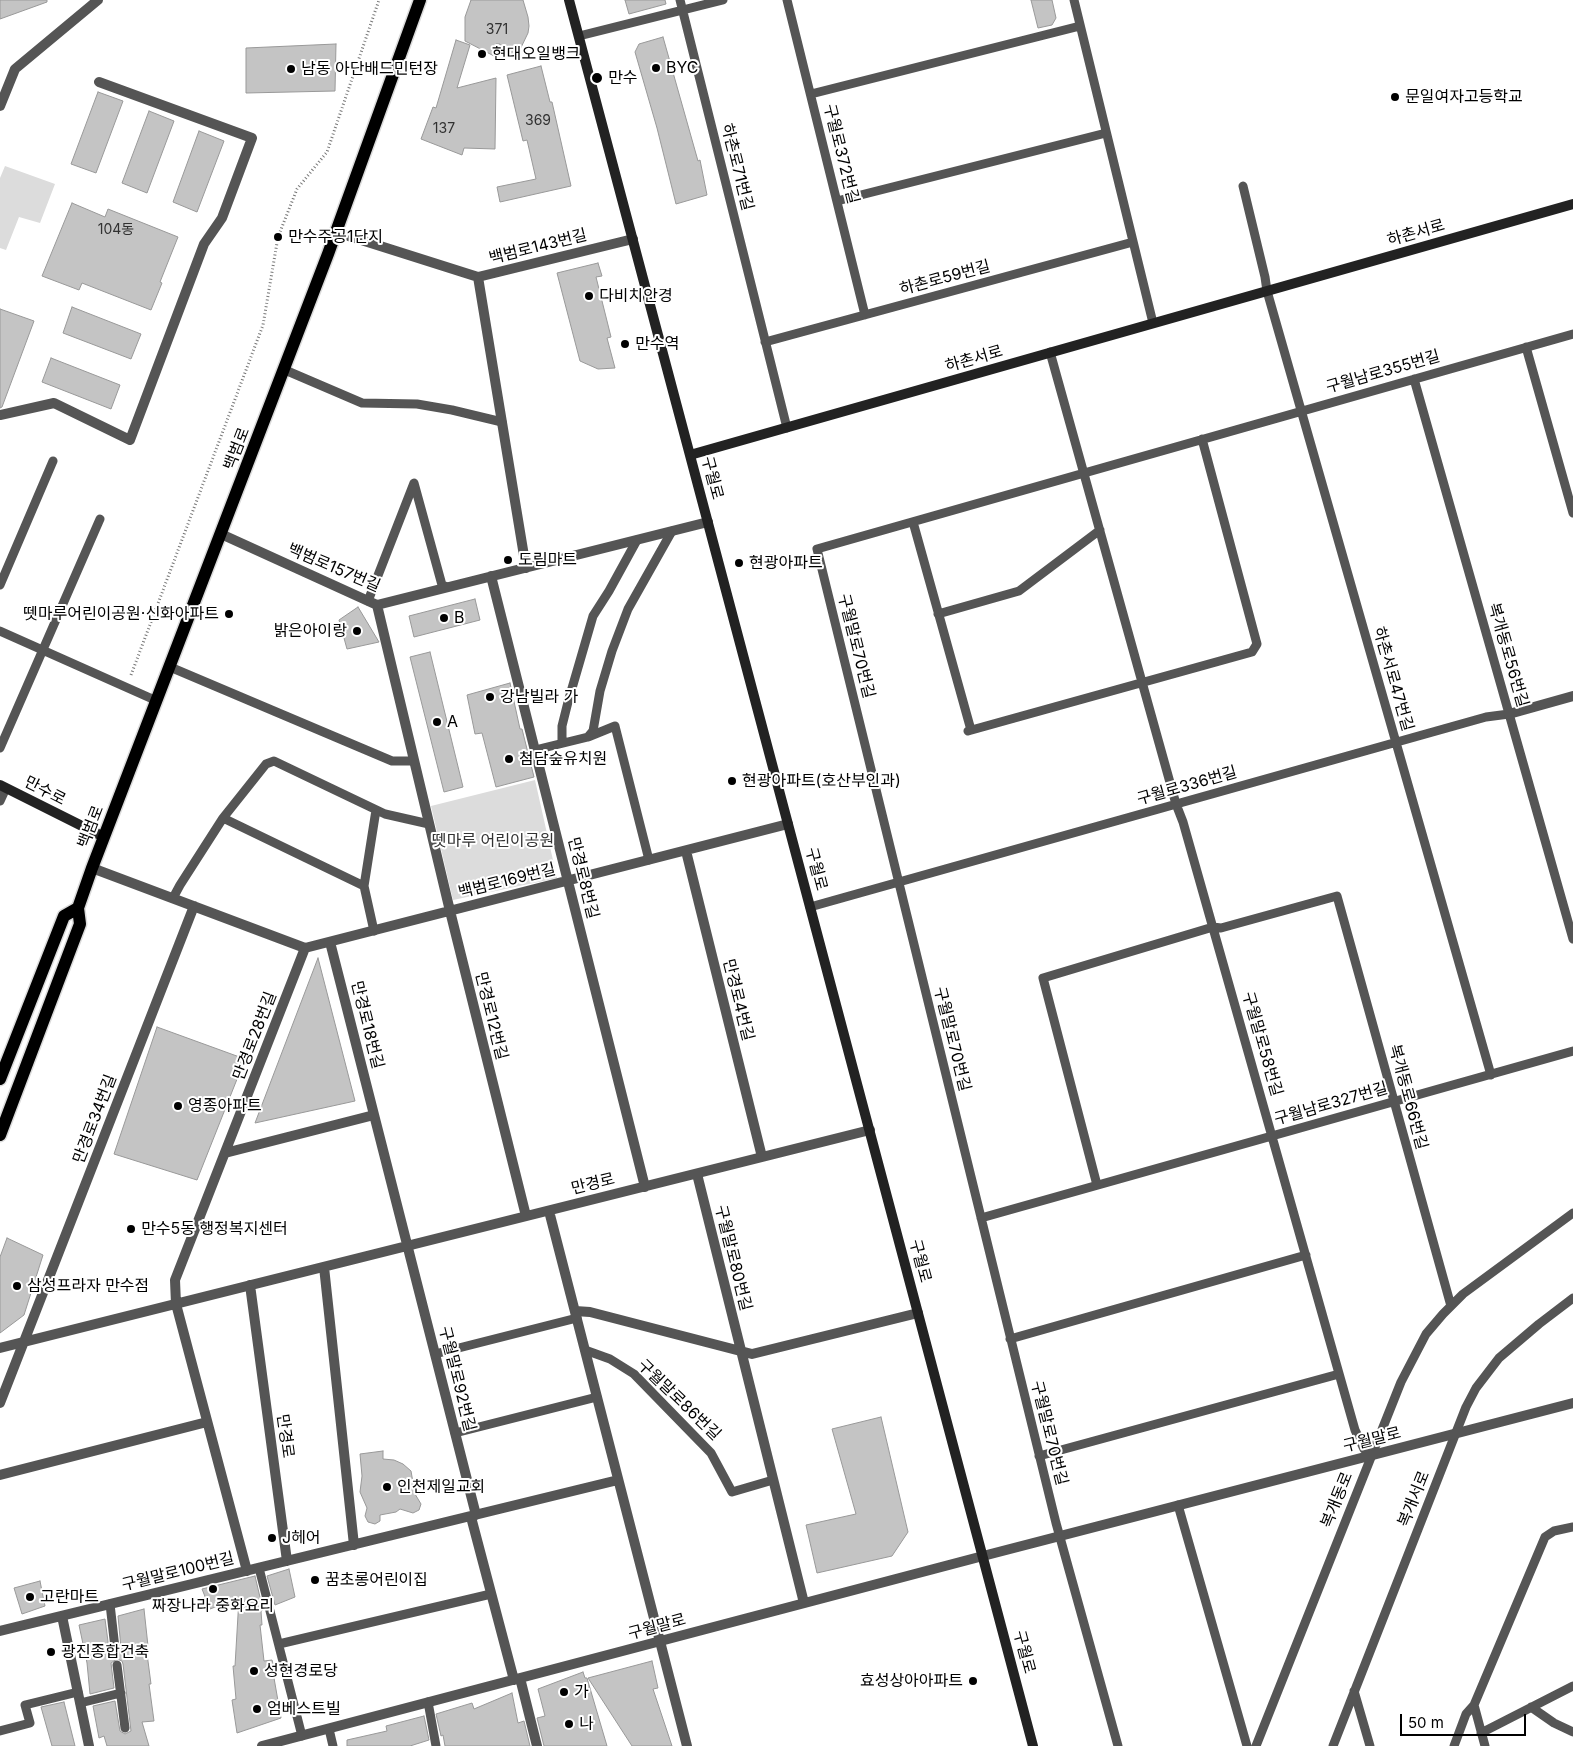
<!DOCTYPE html>
<meta charset="utf-8">
<style>
body{margin:0}
#map{position:relative;width:1573px;height:1746px;overflow:hidden;background:#fff;font-family:Inter,sans-serif}
canvas{display:block}
.scale{position:absolute;left:1400px;top:1714px;width:126px;height:22px;box-sizing:border-box;border:2px solid #000;border-top:0;padding-left:6px;font-size:15px;line-height:18px;white-space:nowrap;color:#000;-webkit-text-stroke:4px #fff;paint-order:stroke}
</style>
<div id="map">
<canvas width="1573" height="1746"></canvas>
<div class="scale">50 m</div>
</div>
<script>
const g = document.querySelector('canvas').getContext('2d');
g.lineJoin = 'round';
function fillPath(path, color) { g.fillStyle = color; g.fill(path, 'evenodd'); }
const poly = rows => new Path2D(rows.map(r => 'M' + r).join(''));
function strokePath(path, color, width, dash) { g.strokeStyle = color; g.lineWidth = width; g.lineCap = dash ? 'butt' : 'round'; g.setLineDash(dash || []); g.stroke(path); }
function label(font, color, halo, rows, align = 'center') {
  g.font = font + ' Inter,"Noto Sans KR",sans-serif'; g.lineWidth = 4; g.setLineDash([]); g.textBaseline = 'middle'; g.strokeStyle = halo; g.fillStyle = color; for (const [text, x, y, turn = 0] of rows) {
    g.save(); g.translate(x, y); g.rotate((+turn || 0) * Math.PI / 180); g.textAlign = isNaN(turn) ? turn : align; if (halo) g.strokeText(text, 0, 0); g.fillText(text, 0, 0); g.restore();
  }
}
fillPath(poly([
 [5,166,55,184,40,223,19,217,6,250,0,248,0,178],
 [535,780,557,878,453,900,431,806]
]), '#dcdcdc');
const building = poly([
 [0,0,47,0,47,2,0,19,0,0],
 [471,0,523,0,528,17,529,26,528,33,516,58,503,56,500,44,496,44,496,57,465,41,465,17,471,0],
 [625,0,665,0,666,4,629,14,625,0],
 [1031,0,1052,0,1056,18,1052,25,1038,28,1031,0],
 [663,37,698,161,700,160,707,195,676,204,657,128,635,52,639,44,663,37],
 [456,40,470,45,457,88,496,78,495,149,464,148,462,155,421,139,433,107,436,108,456,40],
 [336,44,335,91,246,93,246,48,336,44],
 [541,66,550,102,552,102,571,186,500,202,497,187,536,179,527,140,523,141,507,75,541,66],
 [98,92,123,101,96,173,71,164,98,92],
 [149,111,174,121,147,193,122,183,149,111],
 [199,131,224,141,197,212,173,202,199,131],
 [72,203,105,217,108,209,178,237,160,282,162,283,151,310,82,283,79,290,42,276,72,203],
 [598,263,602,276,596,277,611,337,607,338,615,368,598,369,580,361,557,273,598,263],
 [72,307,141,334,131,359,63,333,72,307],
 [0,309,34,321,2,407,0,408,0,309],
 [51,358,120,385,111,409,42,382,51,358],
 [475,599,480,620,414,637,409,616,475,599],
 [358,607,379,642,347,649,339,620,358,607],
 [430,652,463,787,444,792,410,657,430,652],
 [510,683,520,729,522,729,534,777,496,787,482,733,475,734,467,695,510,683],
 [318,958,355,1101,255,1123,318,958],
 [157,1027,245,1059,197,1180,114,1154,157,1027],
 [7,1238,43,1255,24,1315,0,1333,0,1257,7,1238],
 [881,1417,908,1532,892,1556,817,1573,806,1525,856,1514,832,1429,881,1417],
 [383,1451,383,1459,394,1460,403,1464,411,1471,415,1494,421,1504,419,1510,413,1513,400,1509,396,1512,380,1515,380,1521,375,1524,368,1522,365,1516,367,1508,360,1492,362,1476,360,1454,383,1451],
 [289,1569,295,1597,275,1605,267,1576,289,1569],
 [255,1576,263,1610,261,1611,262,1625,260,1625,264,1661,272,1660,277,1677,274,1678,281,1718,237,1733,232,1700,236,1699,233,1666,235,1666,239,1598,210,1609,202,1589,255,1576],
 [40,1581,45,1606,22,1614,14,1588,40,1581],
 [144,1609,148,1646,146,1646,151,1684,149,1684,154,1721,142,1722,149,1746,107,1746,104,1736,99,1738,93,1706,115,1701,120,1731,125,1734,131,1731,123,1664,122,1661,117,1659,111,1663,114,1688,90,1694,87,1663,79,1625,105,1619,109,1649,112,1653,116,1654,119,1653,121,1648,118,1616,144,1609],
 [652,1661,658,1688,653,1689,672,1746,632,1746,588,1678,652,1661],
 [583,1672,585,1678,587,1678,607,1746,544,1746,537,1718,545,1716,538,1689,583,1672],
 [512,1693,518,1723,524,1721,530,1746,445,1746,443,1735,441,1736,436,1714,472,1703,474,1709,512,1693],
 [64,1702,75,1746,52,1746,41,1707,64,1702],
 [424,1716,429,1740,410,1746,347,1746,347,1740,387,1731,386,1726,424,1716]
]);
fillPath(building, '#c4c4c4');
strokePath(building, '#999', 1);
const primary = poly([
 [0,1079,64,916,78,908],
 [0,1135,80,924,78,908,92,868,328,254,420,0]
]);
strokePath(primary, '#dbdbdb', 15);
strokePath(poly([
 [131,675,263,325,278,237,297,189,327,152,379,0]
]), '#777', 3, [1, 2.5]);
strokePath(poly([
 [680,0,787,428],
 [787,0,865,315],
 [1074,0,1153,323],
 [579,36,723,0],
 [811,94,1080,26],
 [1243,186,1265,277,1267,291,1491,1075],
 [837,201,1106,133],
 [765,342,1133,242],
 [1526,347,1573,513],
 [1050,352,1176,804,1183,822,1355,1430,1364,1449,1371,1455],
 [285,370,362,403,417,404,452,410,502,422],
 [1414,379,1573,939],
 [913,522,971,730],
 [0,585,53,461],
 [368,601,414,483,442,585,447,587],
 [938,614,1019,591,1100,530],
 [0,631,157,701],
 [170,667,392,761,414,761],
 [968,731,1252,652,1257,644,1202,439],
 [588,737,615,726,649,860],
 [562,743,562,726,568,702,593,616,609,591,637,540],
 [0,748,100,519],
 [535,750,588,737,593,731,600,691,612,651,628,609,672,531],
 [0,801,6,788],
 [223,818,364,886,374,931],
 [364,886,376,810],
 [173,898,180,885,223,818,266,764,274,761,385,814,429,824],
 [810,907,1486,717,1509,714],
 [1097,1185,1043,978,1213,927,1221,928,1337,896,1451,1306],
 [981,1218,1573,1051],
 [1010,1339,1306,1255],
 [585,1350,610,1359,634,1374,711,1453,732,1492,773,1480],
 [435,1354,577,1318],
 [455,1433,597,1397],
 [1039,1456,1339,1374],
 [1178,1505,1247,1746],
 [259,1568,302,1736],
 [110,1604,115,1648],
 [279,1644,491,1594],
 [117,1665,125,1728],
 [1354,1691,1370,1746],
 [428,1702,436,1746],
 [80,1703,121,1693],
 [1474,1705,1485,1746],
 [1531,1707,1554,1723,1573,1732],
 [329,1729,333,1746],
 [0,1731,30,1723,25,1705,78,1692],
 [1481,1733,1573,1686],
 [1118,1746,1056,1523,817,549,1573,334],
 [1256,1746,1401,1382,1426,1334,1443,1314,1463,1294,1573,1213],
 [1333,1746,1466,1407,1476,1388,1499,1358,1539,1324,1573,1298],
 [1454,1746,1466,1714,1474,1705,1545,1537,1554,1531,1573,1527]
]), '#555', 9);
strokePath(poly([
 [0,106,15,69,98,0],
 [336,232,478,277,633,239],
 [478,277,526,568],
 [0,415,54,403,130,440,204,244,222,218,252,138,99,82],
 [221,534,377,605,708,522],
 [491,576,645,1187],
 [377,605,450,911,526,1216],
 [1509,714,1573,696],
 [686,851,762,1157],
 [92,868,305,948,788,824],
 [330,942,476,1515],
 [225,1153,374,1115],
 [697,1174,804,1603],
 [549,1211,687,1746],
 [324,1267,354,1545],
 [250,1285,287,1561],
 [575,1311,590,1312,752,1354,918,1313],
 [0,1348,870,1130],
 [0,1403,194,906],
 [0,1475,207,1422],
 [471,1517,514,1680],
 [247,1571,176,1304,175,1280,305,948],
 [62,1616,89,1746],
 [0,1631,618,1480],
 [520,1678,537,1746],
 [262,1746,983,1556,1573,1403]
]), '#555', 10);
strokePath(poly([
 [569,0,1033,1746],
 [690,455,1573,204],
 [0,785,104,837]
]), '#222', 10);
strokePath(primary, '#000', 12);
for (const [x, y, r, color] of [
 [482,54,5,"#000"],
 [656,68,5,"#000"],
 [291,69,5,"#000"],
 [597,78,6,"#000"],
 [1395,97,5,"#000"],
 [278,237,5,"#000"],
 [589,296,5,"#000"],
 [625,344,5,"#000"],
 [508,560,5,"#000"],
 [739,563,5,"#000"],
 [229,614,5,"#000"],
 [444,618,5,"#000"],
 [357,631,5,"#000"],
 [490,697,5,"#000"],
 [437,722,5,"#000"],
 [509,759,5,"#000"],
 [732,781,5,"#000"],
 [178,1106,5,"#000"],
 [131,1229,5,"#000"],
 [17,1286,5,"#000"],
 [387,1487,5,"#000"],
 [272,1538,5,"#000"],
 [315,1580,5,"#000"],
 [213,1589,5,"#000"],
 [30,1597,5,"#000"],
 [51,1652,5,"#000"],
 [254,1671,5,"#000"],
 [973,1681,5,"#000"],
 [564,1692,5,"#000"],
 [257,1709,5,"#000"],
 [569,1724,5,"#000"]
]) { const dot = new Path2D(); dot.arc(x, y, r, 0, 2 * Math.PI); g.fillStyle = color; g.fill(dot); strokePath(dot, '#fff', 2); }
label('14px', '#313131', null, [
 ["371",497,30],
 ["369",538,121],
 ["137",444,129],
 ["104동",116,230]
]);
label('16px', '#000', '#fff', [
 ["현대오일뱅크",492,54],
 ["BYC",666,68],
 ["남동 아단배드민턴장",301,69],
 ["만수",608,78],
 ["문일여자고등학교",1405,97],
 ["만수주공1단지",288,237],
 ["다비치안경",599,296],
 ["만수역",635,344],
 ["도림마트",518,560],
 ["현광아파트",749,563],
 ["뗏마루어린이공원·신화아파트",219,614,"right"],
 ["B",454,618],
 ["밝은아이랑",347,631,"right"],
 ["강남빌라 가",500,697],
 ["A",447,722],
 ["첨담숲유치원",519,759],
 ["현광아파트(호산부인과)",742,781],
 ["영종아파트",188,1106],
 ["만수5동 행정복지센터",141,1229],
 ["삼성프라자 만수점",27,1286],
 ["인천제일교회",397,1487],
 ["J헤어",282,1538],
 ["꿈초롱어린이집",325,1580],
 ["고란마트",40,1597],
 ["짜장나라 중화요리",213,1606,"center"],
 ["광진종합건축",61,1652],
 ["성현경로당",264,1671],
 ["효성상아아파트",963,1681,"right"],
 ["가",574,1692],
 ["엄베스트빌",267,1709],
 ["나",579,1724]
], 'left');
label('16px', '#000', '#fff', [
 ["구월로372번길",841,154,76],
 ["하촌로71번길",737,167,76],
 ["하촌서로",1416,233,-16],
 ["백범로143번길",538,247,-14],
 ["하촌로59번길",945,278,-15],
 ["하촌서로",974,359,-16],
 ["구월남로355번길",1383,372,-16],
 ["백범로",237,449,-69],
 ["구월로",712,478,75],
 ["백범로157번길",334,568,23],
 ["구월말로70번길",856,646,76],
 ["복개동로56번길",1508,655,74],
 ["하촌서로47번길",1393,679,74],
 ["구월로336번길",1187,786,-16],
 ["만수로",45,791,27],
 ["백범로",91,827,-69],
 ["구월로",816,869,75],
 ["만경로8번길",583,878,76],
 ["백범로169번길",507,881,-14],
 ["만경로4번길",738,1000,76],
 ["만경로12번길",491,1016,76],
 ["만경로18번길",367,1025,76],
 ["만경로28번길",255,1036,-69],
 ["구월말로70번길",952,1039,76],
 ["구월말로58번길",1262,1044,74],
 ["복개동로66번길",1408,1097,75],
 ["구월남로327번길",1331,1104,-16],
 ["만경로34번길",95,1119,-69],
 ["만경로",593,1184,-14],
 ["구월말로80번길",733,1258,76],
 ["구월로",920,1261,75],
 ["구월말로92번길",457,1379,76],
 ["구월말로86번길",679,1400,44],
 ["구월말로70번길",1049,1433,76],
 ["만경로",285,1436,82],
 ["구월말로",1372,1440,-14],
 ["복개서로",1414,1499,-68],
 ["복개동로",1337,1500,-68],
 ["구월말로100번길",178,1572,-14],
 ["구월말로",657,1627,-15],
 ["구월로",1024,1652,75]
]);
label('16px', '#333', '#fff', [
 ["뗏마루 어린이공원",493,841]
]);
</script>
